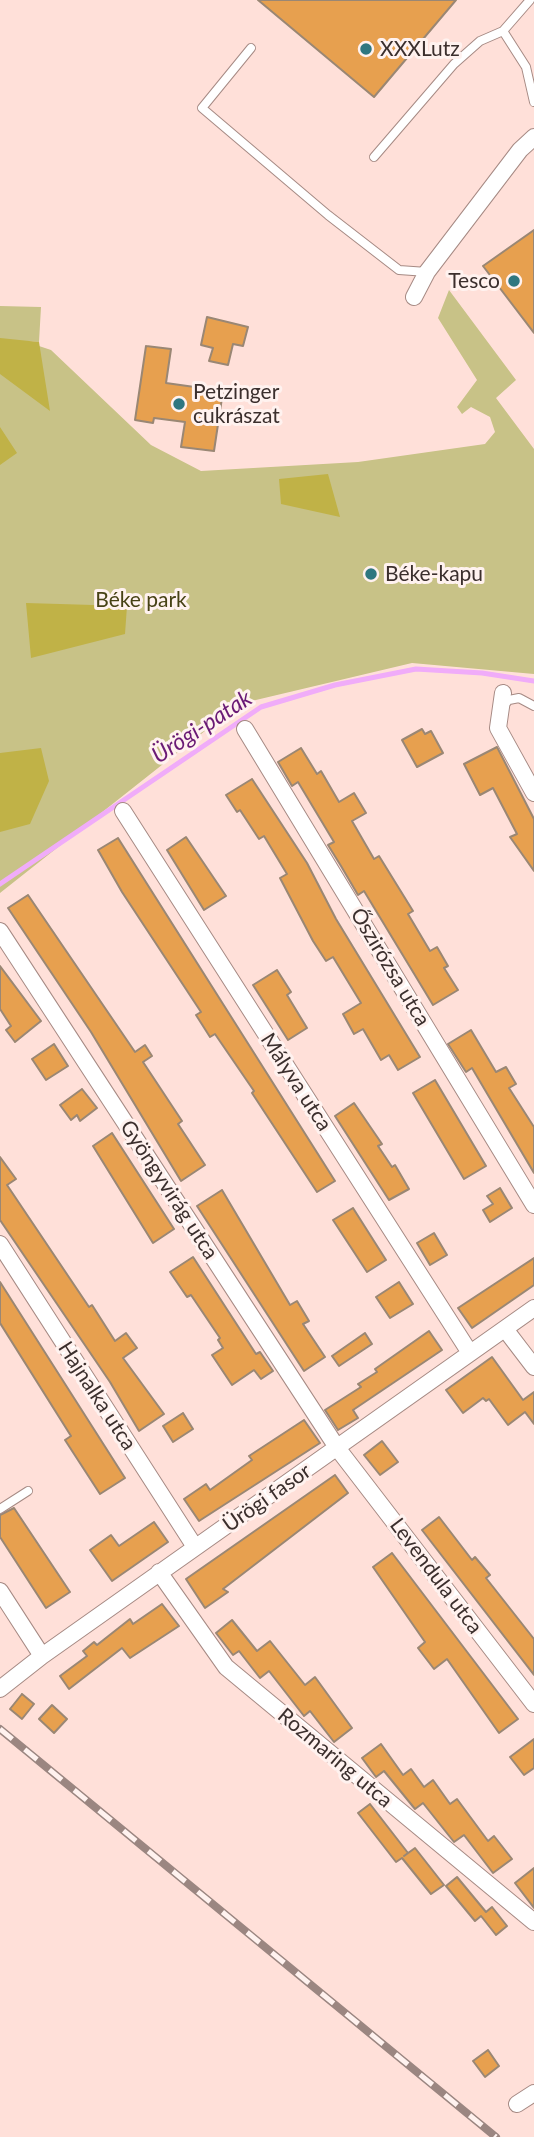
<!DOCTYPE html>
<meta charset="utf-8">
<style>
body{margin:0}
canvas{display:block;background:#ffe0d9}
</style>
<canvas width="534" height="2137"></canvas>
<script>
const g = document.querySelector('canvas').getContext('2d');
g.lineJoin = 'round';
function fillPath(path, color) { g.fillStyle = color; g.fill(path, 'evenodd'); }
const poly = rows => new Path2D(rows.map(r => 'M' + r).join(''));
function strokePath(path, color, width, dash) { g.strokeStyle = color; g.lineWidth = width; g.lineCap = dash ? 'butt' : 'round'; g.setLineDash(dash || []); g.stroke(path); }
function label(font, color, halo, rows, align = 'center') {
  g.font = font + ' Lato,sans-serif'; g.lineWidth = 6; g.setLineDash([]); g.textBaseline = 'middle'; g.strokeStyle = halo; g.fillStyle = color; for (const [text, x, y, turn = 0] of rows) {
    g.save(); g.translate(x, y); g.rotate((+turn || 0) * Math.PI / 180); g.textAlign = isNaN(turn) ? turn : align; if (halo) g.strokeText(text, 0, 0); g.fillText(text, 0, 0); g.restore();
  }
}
fillPath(poly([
 [449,290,516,380,496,398,534,449,534,674,412,663,239,704,0,893,0,306,41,307,39,342,24,341,51,350,151,445,201,471,358,462,485,444,495,432,490,417,471,407,462,414,457,407,477,380,438,318]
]), '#c8c287');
fillPath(poly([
 [0,338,39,342,50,411,0,374],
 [0,427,17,453,0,465],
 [328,474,340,517,281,504,279,479],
 [26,603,127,606,125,634,31,658],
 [41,748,49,781,30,824,0,832,0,753]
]), '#c0b247');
strokePath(poly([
 [0,884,261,707,335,685,416,669,482,673,534,681]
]), '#f0acf9', 5);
const building = poly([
 [258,0,456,0,374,97,258,0],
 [534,230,534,333,483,266,534,230],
 [207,317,248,327,243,346,233,344,228,365,209,361,213,348,201,345,207,317],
 [146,346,171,349,166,383,223,391,214,451,181,447,185,422,154,418,153,423,135,420,146,346],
 [422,729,425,734,431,731,443,753,417,767,402,740,422,729],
 [497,747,534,819,534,871,510,837,517,834,493,788,480,795,464,764,497,747],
 [301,748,317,774,321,771,339,802,354,793,366,813,352,821,374,859,379,856,413,911,408,914,430,951,437,947,448,966,444,968,458,990,433,1005,364,891,358,895,341,866,328,845,334,842,298,782,292,786,278,762,301,748],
 [252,779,307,863,336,919,420,1057,398,1070,389,1055,381,1060,363,1029,354,1034,343,1014,361,1003,333,957,326,961,313,941,280,878,287,874,264,836,259,839,240,810,237,812,226,795,252,779],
 [186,837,226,896,204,910,167,850,186,837],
 [118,838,335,1181,317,1192,252,1093,254,1091,215,1034,210,1037,196,1015,201,1012,122,892,98,850,118,838],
 [28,895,135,1052,145,1045,152,1056,143,1062,182,1121,178,1124,205,1165,181,1181,91,1032,8,908,28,895],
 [0,966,41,1021,15,1042,6,1030,11,1026,0,1009,0,966],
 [277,970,291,992,287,995,307,1028,288,1040,253,985,277,970],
 [471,1030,496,1072,506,1067,516,1084,509,1088,534,1127,534,1173,472,1068,466,1072,448,1044,471,1030],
 [54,1044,68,1066,46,1080,32,1059,54,1044],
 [435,1080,486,1166,464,1179,413,1093,435,1080],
 [82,1089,97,1108,80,1121,77,1115,71,1120,60,1105,82,1089],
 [354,1103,382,1144,378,1146,392,1167,395,1165,409,1189,389,1200,335,1116,354,1103],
 [112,1133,174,1229,153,1243,93,1146,112,1133],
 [0,1157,16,1179,7,1185,89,1307,92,1305,115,1341,126,1333,137,1348,123,1358,164,1414,139,1431,110,1382,0,1220,0,1157],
 [500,1188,512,1208,490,1222,483,1210,493,1204,487,1196,500,1188],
 [222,1190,290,1305,297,1301,309,1321,303,1324,325,1357,304,1371,197,1206,222,1190],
 [353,1208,386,1260,367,1272,333,1220,353,1208],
 [434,1233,447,1255,430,1265,417,1243,434,1233],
 [193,1257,256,1354,260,1352,273,1371,261,1379,254,1370,232,1385,212,1355,223,1348,218,1340,220,1338,191,1295,187,1297,170,1272,193,1257],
 [534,1258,534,1285,472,1328,458,1308,534,1258],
 [0,1282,125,1478,100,1494,65,1440,71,1436,0,1323,0,1282],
 [399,1282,413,1304,390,1318,376,1297,399,1282],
 [429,1331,442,1350,353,1410,358,1418,338,1430,325,1410,361,1387,358,1384,377,1372,375,1369,429,1331],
 [365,1333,372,1344,339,1366,332,1356,365,1333],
 [492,1357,523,1400,534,1392,534,1424,525,1412,508,1425,489,1399,486,1401,483,1398,463,1413,446,1390,492,1357],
 [183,1413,193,1429,173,1442,163,1426,183,1413],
 [304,1420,320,1443,199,1521,184,1499,206,1484,210,1490,252,1460,249,1456,304,1420],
 [382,1441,398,1462,380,1475,364,1455,382,1441],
 [335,1475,348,1493,223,1589,228,1592,205,1608,186,1579,335,1475],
 [14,1508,70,1592,46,1608,0,1537,0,1515,14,1508],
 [439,1517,472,1560,475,1557,490,1575,486,1578,534,1639,534,1675,422,1530,439,1517],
 [154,1522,168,1542,112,1581,90,1550,111,1535,119,1546,154,1522],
 [392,1553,518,1719,499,1733,447,1659,434,1669,418,1648,425,1642,373,1567,392,1553],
 [162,1604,179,1626,130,1658,122,1648,69,1689,60,1676,87,1656,83,1651,94,1642,97,1645,130,1619,133,1624,162,1604],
 [232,1620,257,1651,270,1641,305,1685,315,1677,352,1728,334,1742,310,1711,304,1716,269,1671,260,1678,239,1651,233,1655,216,1633,232,1620],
 [22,1694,34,1704,22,1719,10,1709,22,1694],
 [52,1705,67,1719,54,1733,39,1719,52,1705],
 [534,1739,534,1768,524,1775,510,1757,534,1739],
 [381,1744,403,1775,411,1769,424,1787,433,1780,450,1804,457,1799,488,1841,494,1836,512,1859,493,1873,464,1835,454,1842,423,1803,415,1809,384,1771,376,1777,362,1758,381,1744],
 [370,1804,408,1853,404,1856,415,1848,444,1885,431,1894,402,1858,396,1862,358,1813,370,1804],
 [534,1868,534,1908,515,1883,534,1868],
 [457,1877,486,1912,492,1907,507,1926,496,1935,481,1916,475,1921,446,1886,457,1877],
 [488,2050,499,2066,485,2077,473,2061,488,2050]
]);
fillPath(building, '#e7a04f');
strokePath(building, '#9a8774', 2);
const lane = poly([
 [530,0,503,31,526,67,534,102],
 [251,48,202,108,328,215,399,270,427,272],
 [374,157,454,64,480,41,503,31],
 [503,706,509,700,519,698,534,706],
 [0,1509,28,1491]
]);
const street = poly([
 [414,297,427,272,520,150,534,137],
 [503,693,498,728,534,793],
 [245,729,534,1205],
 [123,811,470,1353],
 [0,931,338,1449,534,1704],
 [0,1244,195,1547],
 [505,1329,534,1367],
 [159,1572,226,1667,534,1922],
 [0,1591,42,1656],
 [0,1689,42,1656,534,1308],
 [517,2104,534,2093]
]);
strokePath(lane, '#a68a84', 10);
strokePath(street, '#a68a84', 18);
strokePath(lane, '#fff', 8);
strokePath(street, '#fff', 16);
const rail = poly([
 [0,1729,496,2137]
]);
strokePath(rail, '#9b8681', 8);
strokePath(rail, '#fff2ef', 5, [16]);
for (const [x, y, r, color] of [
 [366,49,7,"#2f7780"],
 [514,281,7,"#2f7780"],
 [179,404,7,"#2f7780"],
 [371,574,7,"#2f7780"]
]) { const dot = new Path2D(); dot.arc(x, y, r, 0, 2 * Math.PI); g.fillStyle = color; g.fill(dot); strokePath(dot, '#fff2ef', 2.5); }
label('21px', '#3b2f2d', '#fff2ef', [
 ["XXXLutz",380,49],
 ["Tesco",500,281,"right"],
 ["Petzinger",193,392],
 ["cukrászat",193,416],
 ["Béke-kapu",385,574]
], 'left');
label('21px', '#474215', '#fff2ef', [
 ["Béke park",141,600]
]);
label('21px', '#3b2f2d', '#fff2ef', [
 ["Őszirózsa utca",390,967,59],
 ["Mályva utca",296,1082,57],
 ["Gyöngyvirág utca",169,1190,57],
 ["Hajnalka utca",97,1396,57],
 ["Ürögi fasor",267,1498,-35],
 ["Levendula utca",436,1576,53],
 ["Rozmaring utca",335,1758,40]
]);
label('italic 23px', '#6a1a75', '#fff2ef', [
 ["Ürögi-patak",202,727,-33]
]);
</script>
